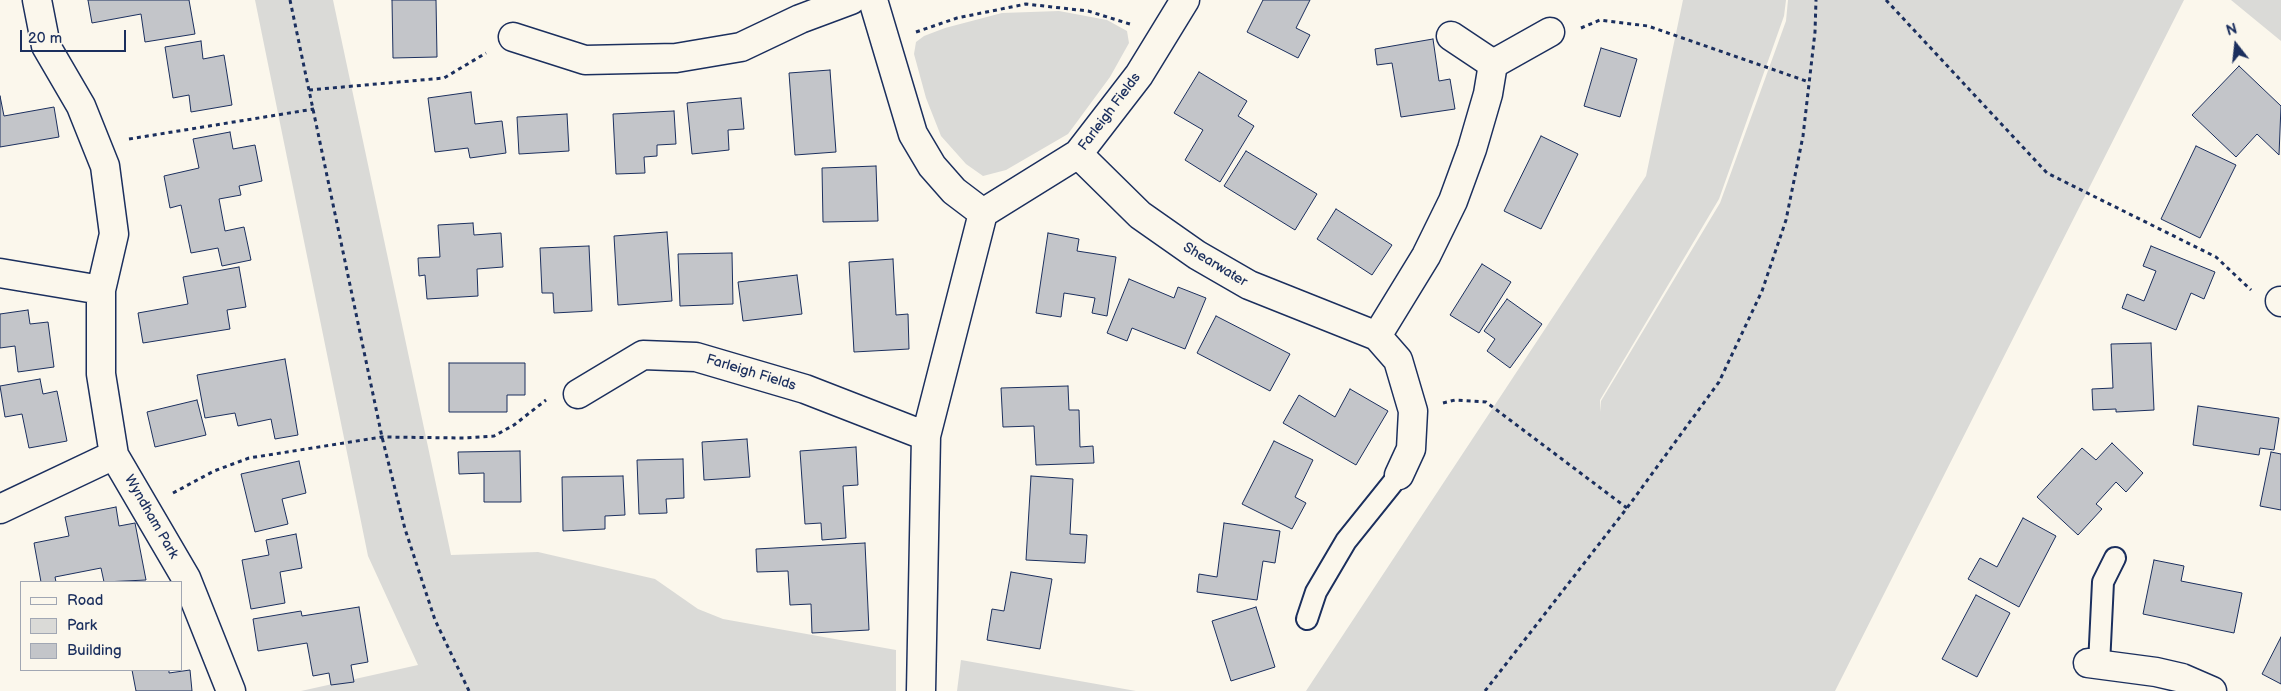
<!DOCTYPE html>
<style>
body{margin:0}
#map{position:relative;width:2281px;height:691px;overflow:hidden;background:#fbf7ec;font-family:"Balsamiq Sans",sans-serif}
canvas{display:block}
.legend{position:absolute;left:20px;top:581px;width:162px;height:90px;box-sizing:border-box;background:#fbf7ec;border:1px solid #a1a7b3;margin:0;padding:6px 9px;list-style:none;font-size:15px;color:#1b2f5e}
.legend li{display:flex;align-items:center;gap:10px;height:25px}
.legend b{width:25px;border:1px solid #a1a7b3}
.north{position:absolute;left:2211px;top:20px;width:50px;height:50px;-webkit-text-stroke:4px #fbf7ec;paint-order:stroke;rotate:344deg;font-size:14px;font-weight:700;line-height:20px;text-align:center;color:#1b2f5e}
.north::after{content:'';display:block;margin:auto;width:18px;height:22px;background:#1b2f5e;clip-path:polygon(50% 0,100% 100%,50% 72%,0 100%)}
.scale{position:absolute;left:20px;top:30px;width:106px;height:22px;box-sizing:border-box;border:2px solid #1b2f5e;border-top:0;padding-left:6px;font-size:15px;line-height:18px;white-space:nowrap;color:#1b2f5e;-webkit-text-stroke:4px #fbf7ec;paint-order:stroke}
</style>
<div id="map">
<canvas width="2281" height="691"></canvas>
<ul class="legend">
<li><b style="height:6px;background:#fbf7ec"></b>Road</li>
<li><b style="height:14px;background:#dadad7"></b>Park</li>
<li><b style="height:14px;background:#c3c5c9"></b>Building</li>
</ul>
<div class="north">N</div>
<div class="scale">20 m</div>
</div>
<script>
const g = document.querySelector('canvas').getContext('2d');
g.lineJoin = 'round';
function fillPath(path, color) { g.fillStyle = color; g.fill(path, 'evenodd'); }
const poly = rows => new Path2D(rows.map(r => 'M' + r).join(''));
function strokePath(path, color, width, dash) { g.strokeStyle = color; g.lineWidth = width; g.lineCap = dash ? 'butt' : 'round'; g.setLineDash(dash || []); g.stroke(path); }
function label(font, color, halo, rows, align = 'center') {
  g.font = font + ' "Balsamiq Sans",sans-serif'; g.lineWidth = 4.5; g.setLineDash([]); g.textBaseline = 'middle'; g.strokeStyle = halo; g.fillStyle = color; for (const [text, x, y, turn = 0] of rows) {
    g.save(); g.translate(x, y); g.rotate((+turn || 0) * Math.PI / 180); g.textAlign = isNaN(turn) ? turn : align; if (halo) g.strokeText(text, 0, 0); g.fillText(text, 0, 0); g.restore();
  }
}
fillPath(poly([
 [255,0,333,0,451,555,538,552,655,579,698,609,723,619,896,650,896,691,301,691,418,665,368,556],
 [1683,0,1786,0,1784,16,1719,199,1600,400,1600,412,1601,401,1720,203,1786,21,1788,0,2184,0,1835,691,1306,691,1646,176],
 [2231,0,2281,0,2281,41],
 [1059,11,1107,20,1127,31,1129,43,1110,77,1068,134,1006,170,983,176,966,164,941,136,926,98,914,54,916,42,924,36,945,28,1002,13],
 [961,660,1136,691,957,691]
]), '#dadad7');
const building = poly([
 [88,0,189,0,195,34,145,42,141,14,92,23,88,0],
 [392,0,436,0,437,57,393,58,392,0],
 [1263,0,1310,0,1296,28,1310,35,1298,58,1247,32,1263,0],
 [1433,39,1439,81,1450,79,1455,109,1401,117,1392,63,1377,65,1375,49,1433,39],
 [201,41,203,59,224,55,232,105,191,112,189,95,173,98,165,47,201,41],
 [1601,48,1637,59,1620,117,1584,106,1601,48],
 [2239,66,2281,106,2279,155,2257,134,2236,157,2192,115,2239,66],
 [830,70,836,152,795,155,789,73,830,70],
 [1199,72,1247,101,1238,116,1254,126,1220,182,1185,160,1203,130,1174,113,1199,72],
 [471,92,475,124,502,121,506,153,470,158,468,148,435,152,428,98,471,92],
 [0,96,4,116,54,107,59,137,0,147,0,96],
 [741,98,744,129,728,130,729,150,692,154,687,103,741,98],
 [674,111,676,144,657,145,657,156,644,157,645,173,616,174,613,114,674,111],
 [567,114,569,151,519,154,517,117,567,114],
 [230,132,233,149,255,145,262,181,239,186,241,195,219,199,225,231,244,227,251,260,222,266,218,248,191,253,181,205,170,208,164,176,199,168,193,139,230,132],
 [1541,136,1578,154,1541,229,1504,211,1541,136],
 [2196,146,2236,165,2200,238,2161,219,2196,146],
 [1246,151,1317,194,1295,230,1224,186,1246,151],
 [876,166,878,221,823,222,822,168,876,166],
 [1336,209,1392,245,1372,275,1317,239,1336,209],
 [473,223,474,235,501,233,503,267,477,269,478,296,427,299,425,275,419,276,418,258,440,257,438,225,473,223],
 [667,232,672,301,618,305,614,236,667,232],
 [1048,233,1079,239,1077,251,1116,257,1107,316,1092,313,1095,298,1064,293,1061,317,1036,313,1048,233],
 [589,246,592,311,554,313,553,293,542,293,540,248,589,246],
 [2151,246,2215,272,2204,299,2191,293,2176,330,2122,308,2127,294,2144,301,2156,271,2143,266,2151,246],
 [732,253,733,304,680,306,678,254,732,253],
 [893,259,896,315,908,314,909,349,854,352,849,262,893,259],
 [1482,264,1511,282,1479,333,1450,315,1482,264],
 [239,267,246,307,227,310,230,329,143,343,138,313,188,304,183,277,239,267],
 [797,275,802,314,743,321,738,282,797,275],
 [1129,279,1174,298,1178,287,1206,298,1185,349,1132,328,1127,341,1107,333,1129,279],
 [1507,299,1542,324,1510,368,1487,351,1495,339,1484,331,1507,299],
 [28,310,30,324,48,322,54,367,18,372,15,346,0,348,0,314,28,310],
 [1216,316,1290,354,1270,391,1197,353,1216,316],
 [2151,343,2154,410,2116,412,2116,409,2093,410,2092,389,2113,388,2111,344,2151,343],
 [285,359,298,435,275,439,271,419,238,426,235,413,205,418,197,375,285,359],
 [449,363,525,363,525,395,507,395,507,412,449,412,449,363],
 [40,379,43,394,57,391,67,441,29,448,22,414,5,417,0,386,40,379],
 [1068,386,1069,410,1079,410,1080,447,1093,446,1094,463,1036,465,1034,426,1003,427,1001,388,1068,386],
 [1350,389,1388,411,1356,465,1283,423,1299,395,1335,417,1350,389],
 [197,400,206,435,155,447,147,412,197,400],
 [2198,406,2279,418,2274,450,2260,448,2259,455,2193,445,2198,406],
 [747,439,750,477,704,480,702,442,747,439],
 [1274,441,1313,460,1295,497,1306,503,1292,529,1242,504,1274,441],
 [2112,443,2143,473,2126,492,2116,482,2096,504,2102,509,2078,535,2037,497,2082,448,2096,460,2112,443],
 [856,447,858,485,843,486,846,538,822,540,821,523,805,524,800,451,856,447],
 [520,451,521,502,484,502,484,473,459,474,458,452,520,451],
 [2271,452,2281,454,2281,510,2260,506,2271,452],
 [683,459,684,498,666,499,667,513,639,514,637,460,683,459],
 [299,461,306,493,282,499,288,524,255,532,241,474,299,461],
 [623,476,625,515,605,516,605,529,563,531,562,477,623,476],
 [1031,476,1073,479,1070,534,1087,535,1085,563,1026,560,1031,476],
 [116,507,119,526,135,523,146,580,104,582,101,568,55,577,56,582,41,582,34,543,69,536,65,517,116,507],
 [2023,518,2056,536,2019,607,1968,579,1980,558,1997,567,2023,518],
 [1224,523,1280,531,1275,563,1263,561,1257,600,1197,592,1199,574,1217,577,1224,523],
 [296,534,302,568,280,572,285,603,251,609,242,560,269,555,266,540,296,534],
 [865,543,869,630,812,633,811,604,790,605,788,571,757,572,756,549,865,543],
 [2154,560,2184,566,2181,581,2242,593,2234,633,2143,614,2154,560],
 [1011,572,1052,579,1040,649,987,640,992,609,1004,611,1011,572],
 [1976,595,2010,613,1977,677,1942,659,1976,595],
 [359,607,368,662,351,665,354,682,331,685,329,673,313,676,307,643,258,651,253,619,301,611,302,616,359,607],
 [1256,607,1275,667,1231,681,1212,621,1256,607],
 [2281,637,2281,684,2262,674,2281,637],
 [132,670,169,670,169,673,190,670,192,691,136,691,132,670]
]);
fillPath(building, '#c3c5c9');
strokePath(building, '#1b2f5e', 1);
const service = poly([
 [1307,619,1316,592,1346,541,1399,475],
 [2099,665,2103,582,2115,558]
]);
const minor = poly([
 [37,0,46,46,81,106,105,166,114,234,101,290,101,374,114,455,186,578,231,691],
 [873,0,913,134,932,166,954,191,983,213],
 [1451,36,1493,64,1550,32],
 [513,37,585,60,676,58,741,47,800,19,851,0],
 [1078,154,1140,215,1197,255,1249,285,1377,336,1398,360,1413,411,1411,449,1399,475],
 [0,273,101,290],
 [2280,301,2281,302],
 [1377,336,1426,256,1453,201,1472,149,1488,94,1493,64],
 [578,394,643,355,696,357,805,389,926,436],
 [0,509,114,455],
 [2088,663,2156,672,2182,678,2212,691],
 [921,691,926,436,983,213,1078,154,1139,75,1185,0]
]);
strokePath(service, '#1b2f5e', 24);
strokePath(minor, '#1b2f5e', 31);
strokePath(poly([
 [290,0,382,437,405,529,435,620,469,691],
 [1886,0,2047,173,2216,257,2251,290],
 [1581,28,1600,20,1648,26,1809,82],
 [916,32,957,18,1026,4,1088,11,1133,25],
 [309,90,444,78,486,53],
 [129,139,314,109],
 [1443,403,1455,400,1486,402,1627,508],
 [173,493,214,471,249,458,382,437,464,438,494,436,514,425,546,400],
 [1485,691,1627,508,1719,382,1762,291,1786,220,1803,136,1815,32,1816,0]
]), '#1b2f5e', 3, [4, 4]);
strokePath(service, '#fbf7ec', 20);
strokePath(minor, '#fbf7ec', 28);
label('14px', '#1b2f5e', '#fbf7ec', [
 ["Farleigh Fields",1110,112,-53],
 ["Shearwater",1215,265,31],
 ["Farleigh Fields",751,373,17],
 ["Wyndham Park",151,517,60]
]);
</script>
